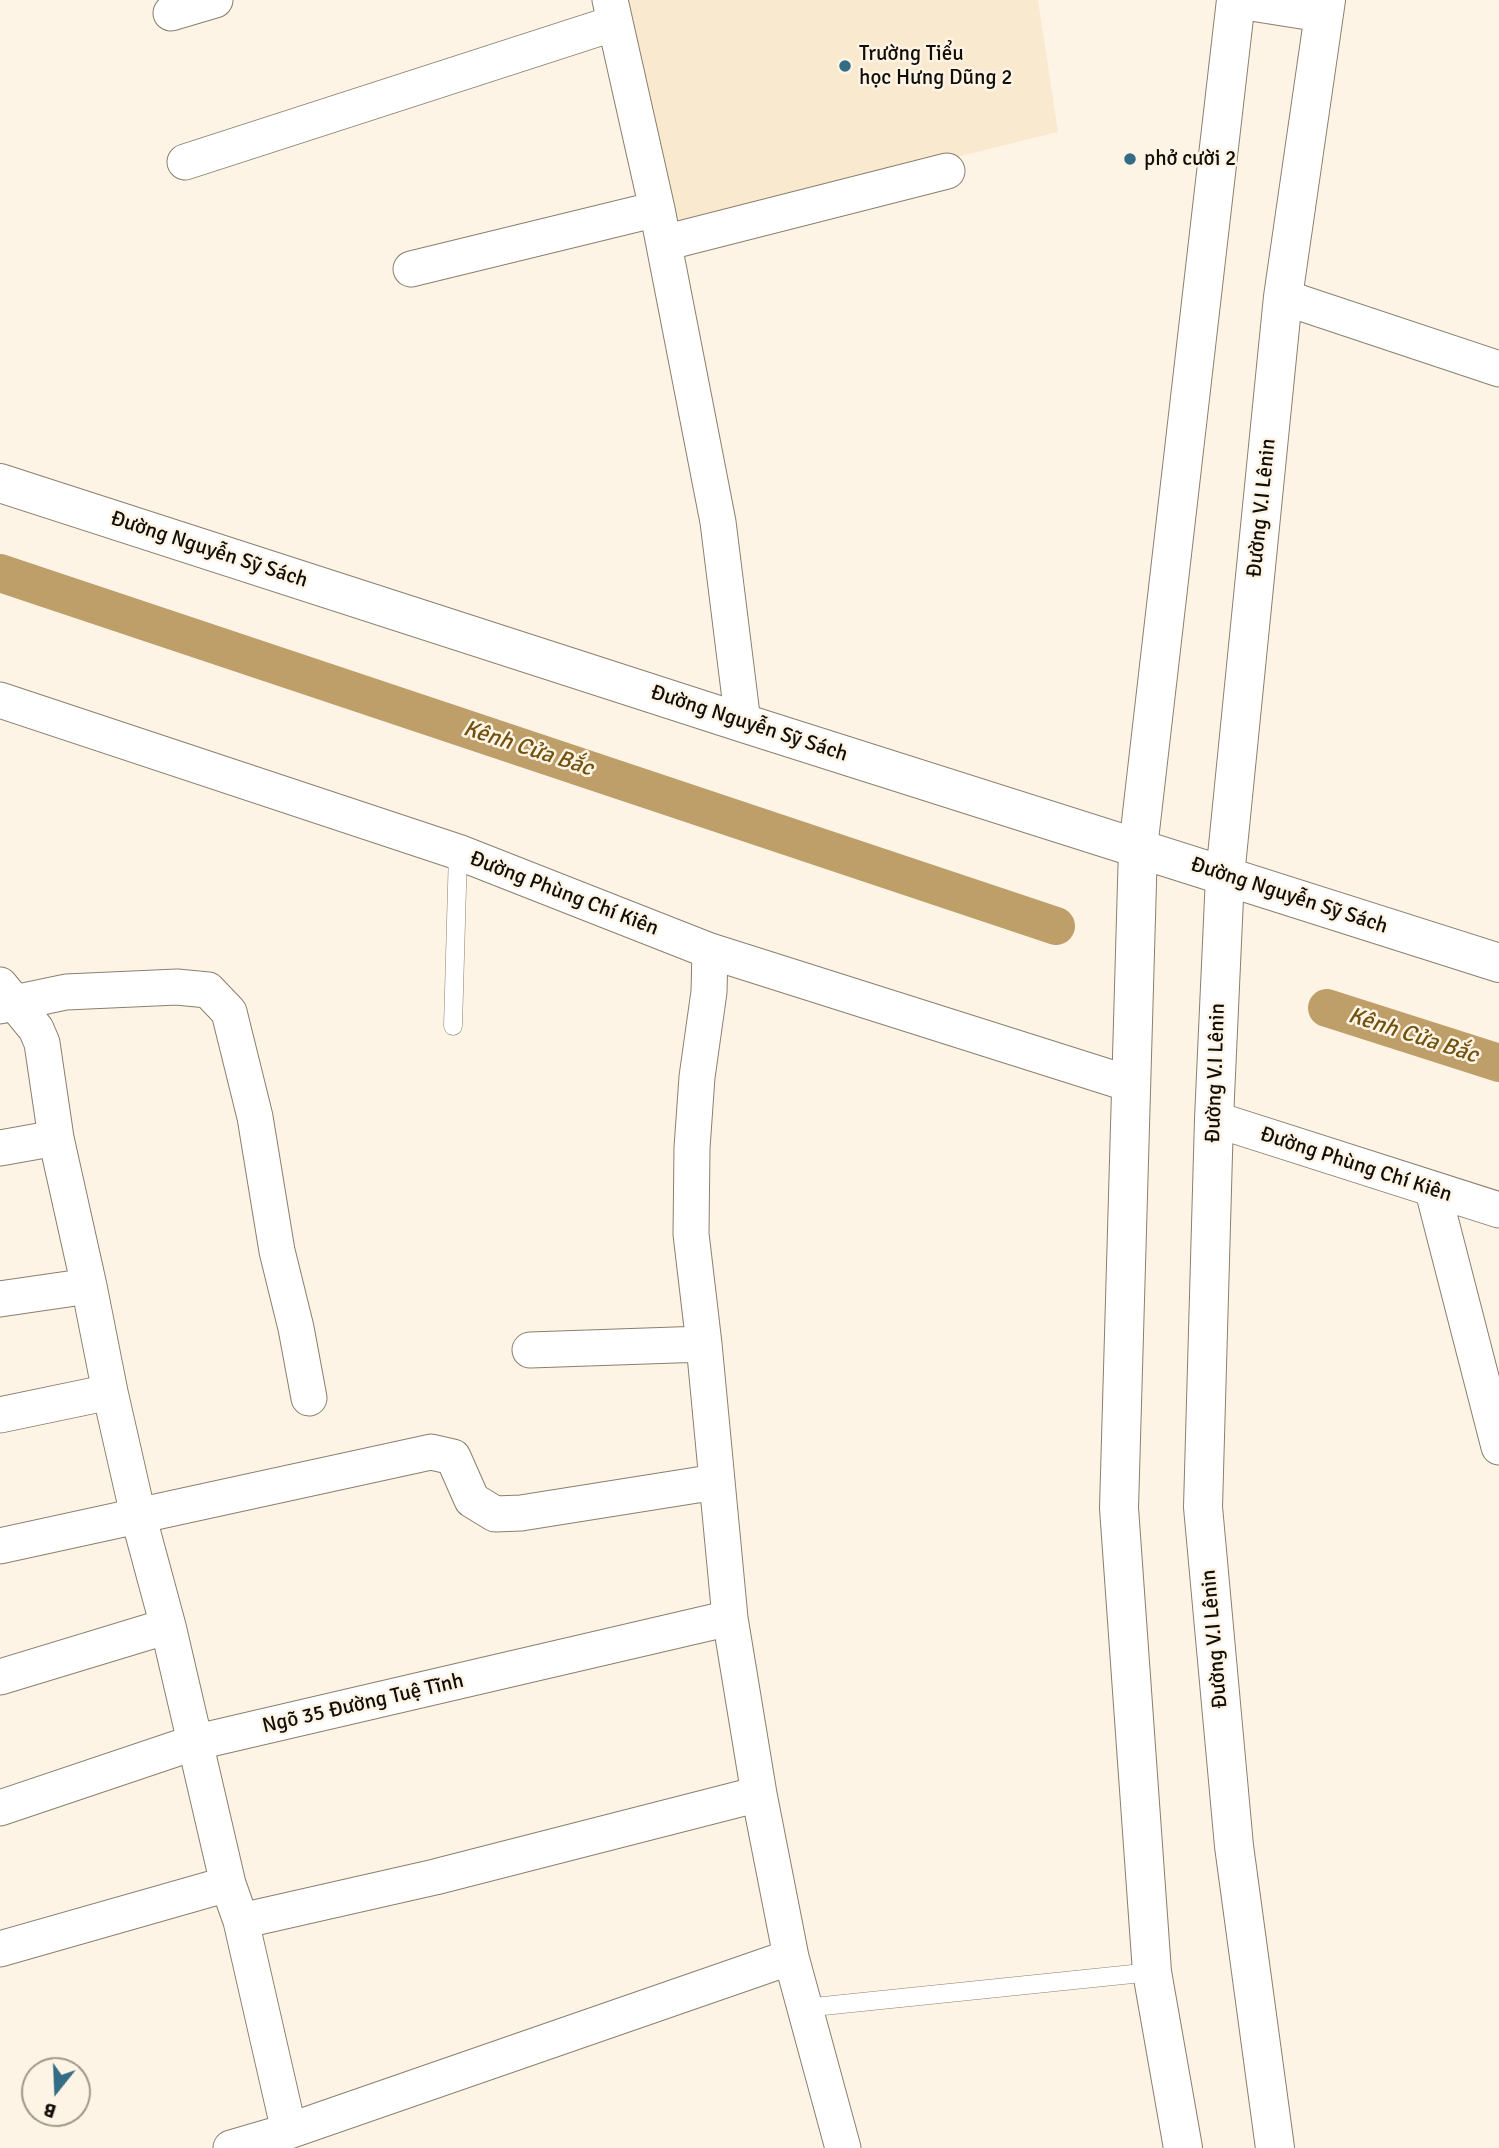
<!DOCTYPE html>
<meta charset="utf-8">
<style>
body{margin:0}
#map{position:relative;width:1499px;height:2148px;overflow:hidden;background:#fef4e5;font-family:Signika,sans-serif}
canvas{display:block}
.north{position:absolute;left:21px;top:2057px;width:70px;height:70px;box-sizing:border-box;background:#fef4e5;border:2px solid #9f988c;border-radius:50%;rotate:198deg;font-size:19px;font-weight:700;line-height:28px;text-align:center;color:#110d07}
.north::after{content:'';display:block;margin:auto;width:24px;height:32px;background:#336c85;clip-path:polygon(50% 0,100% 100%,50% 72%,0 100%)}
</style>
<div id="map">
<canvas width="1499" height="2148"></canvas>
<div class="north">B</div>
</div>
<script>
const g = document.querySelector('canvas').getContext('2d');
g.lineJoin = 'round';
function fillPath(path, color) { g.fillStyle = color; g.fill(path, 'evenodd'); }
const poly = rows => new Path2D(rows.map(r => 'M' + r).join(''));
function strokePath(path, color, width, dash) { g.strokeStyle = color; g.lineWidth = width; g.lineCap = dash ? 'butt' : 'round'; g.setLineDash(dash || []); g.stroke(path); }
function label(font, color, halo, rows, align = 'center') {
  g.font = font + ' Signika,sans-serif'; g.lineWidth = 5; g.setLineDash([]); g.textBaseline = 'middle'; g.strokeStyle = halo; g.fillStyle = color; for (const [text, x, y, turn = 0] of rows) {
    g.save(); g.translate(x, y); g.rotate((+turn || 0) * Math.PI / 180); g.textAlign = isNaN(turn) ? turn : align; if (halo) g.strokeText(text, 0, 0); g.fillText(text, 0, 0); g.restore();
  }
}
fillPath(poly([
 [626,0,1038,0,1058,132,677,226]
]), '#f9e9cf');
strokePath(poly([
 [0,573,1056,926],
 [1327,1008,1499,1063]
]), '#be9e69', 38);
const lane = poly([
 [453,1026,458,852],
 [804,2008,1152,1972]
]);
const street = poly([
 [610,0,657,209,718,522,743,723],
 [171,13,215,0],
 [185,162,615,23],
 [664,243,947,171],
 [411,269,657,209],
 [1283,297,1499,369],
 [0,700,458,852,710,951,1130,1084],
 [710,951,709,992,697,1077,692,1148,691,1234,704,1344,730,1618,759,1794,791,1957,843,2148],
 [0,985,36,1029,42,1043,56,1138,89,1286,110,1392,138,1515,168,1626,228,1884,241,1921,289,2131],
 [0,1006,66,992,177,987,208,990,229,1012,255,1117,277,1251,296,1328,309,1398],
 [1214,1119,1499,1210],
 [0,1148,56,1138],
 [1433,1191,1499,1447],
 [0,1299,89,1286],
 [530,1350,704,1344],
 [0,1415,110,1392],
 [0,1546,431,1452,453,1457,472,1500,495,1514,521,1513,716,1482],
 [0,1677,168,1626],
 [0,1808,193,1743,730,1618],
 [241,1921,435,1877,759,1794],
 [0,1949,228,1884],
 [231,2148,289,2131,791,1957]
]);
const secondary = poly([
 [1242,0,1324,13],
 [0,483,743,723,1499,963],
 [1183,2148,1152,1972,1119,1508,1138,848,1236,0],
 [1275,2148,1234,1846,1203,1507,1214,1119,1225,876,1283,297,1326,0]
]);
strokePath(lane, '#8a7f6e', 19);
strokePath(street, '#8a7f6e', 37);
strokePath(secondary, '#8a7f6e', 40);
strokePath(lane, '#fff', 18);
strokePath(street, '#fff', 35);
strokePath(secondary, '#fff', 38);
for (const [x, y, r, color] of [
 [845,66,7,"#336c85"],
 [1130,159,7,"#336c85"]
]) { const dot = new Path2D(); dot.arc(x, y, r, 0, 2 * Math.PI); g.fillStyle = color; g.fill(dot); strokePath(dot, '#fef4e5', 2.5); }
label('21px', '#110d07', '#fef4e5', [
 ["Trường Tiểu",859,54],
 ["học Hưng Dũng 2",859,78],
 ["phở cười 2",1144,159]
], 'left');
label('21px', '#110d07', '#fef4e5', [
 ["Đường V.I Lênin",1262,508,-84],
 ["Đường Nguyễn Sỹ Sách",209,550,18],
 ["Đường Nguyễn Sỹ Sách",749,724,18],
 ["Đường Phùng Chí Kiên",564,894,21],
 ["Đường Nguyễn Sỹ Sách",1289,896,18],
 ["Đường V.I Lênin",1216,1073,-88],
 ["Đường Phùng Chí Kiên",1356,1165,18],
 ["Đường V.I Lênin",1215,1639,-95],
 ["Ngõ 35 Đường Tuệ Tĩnh",363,1704,-13]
]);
label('italic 23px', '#71510e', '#fef4e5', [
 ["Kênh Cửa Bắc",528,749,18],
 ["Kênh Cửa Bắc",1413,1036,18]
]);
</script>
